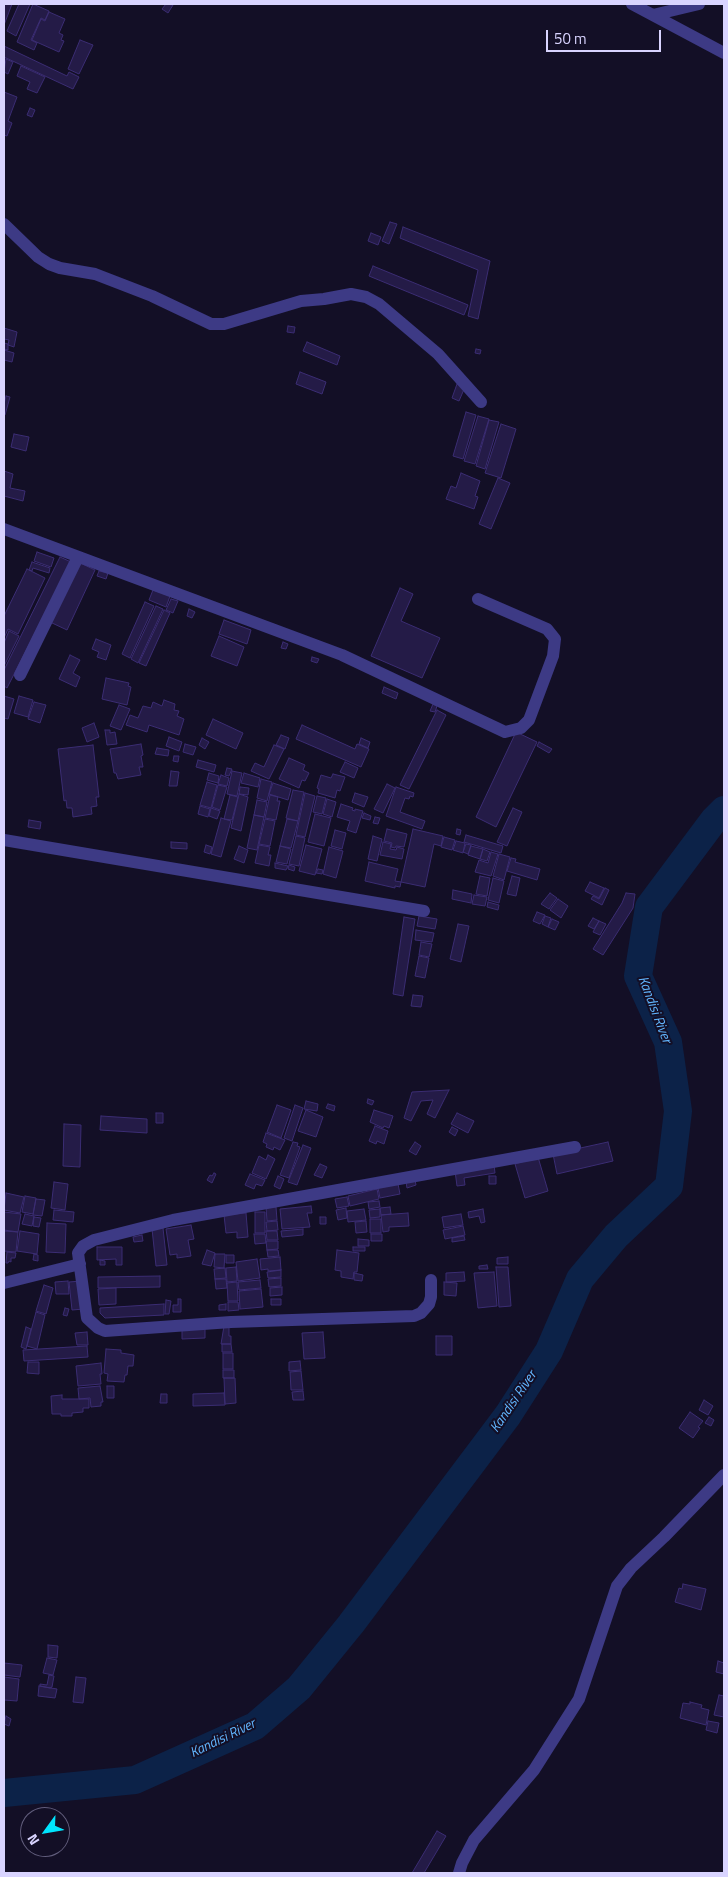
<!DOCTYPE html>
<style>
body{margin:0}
#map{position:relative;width:728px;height:1877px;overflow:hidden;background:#130f26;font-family:"Titillium Web",sans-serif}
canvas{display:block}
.frame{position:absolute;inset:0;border:5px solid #d9d4ff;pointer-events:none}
.north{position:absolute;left:20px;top:1807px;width:50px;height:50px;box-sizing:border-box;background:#130f26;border:1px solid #625e7d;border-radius:50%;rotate:238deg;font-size:14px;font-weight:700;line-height:20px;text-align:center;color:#d9d4ff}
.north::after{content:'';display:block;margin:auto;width:18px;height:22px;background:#00e5ff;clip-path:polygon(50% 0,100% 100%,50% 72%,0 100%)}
.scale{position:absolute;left:546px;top:30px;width:115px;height:22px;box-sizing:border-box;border:2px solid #d9d4ff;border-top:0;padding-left:6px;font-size:15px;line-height:18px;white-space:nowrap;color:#d9d4ff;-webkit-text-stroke:4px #130f26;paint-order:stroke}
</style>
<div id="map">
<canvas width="728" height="1877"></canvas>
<div class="frame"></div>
<div class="north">N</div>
<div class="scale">50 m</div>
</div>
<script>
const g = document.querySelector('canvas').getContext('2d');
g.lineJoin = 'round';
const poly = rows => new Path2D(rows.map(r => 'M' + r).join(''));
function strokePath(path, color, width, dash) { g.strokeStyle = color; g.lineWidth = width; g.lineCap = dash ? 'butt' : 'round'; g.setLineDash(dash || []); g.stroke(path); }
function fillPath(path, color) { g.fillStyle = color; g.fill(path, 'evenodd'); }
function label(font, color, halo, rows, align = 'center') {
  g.font = font + ' "Titillium Web",sans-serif'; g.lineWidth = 4; g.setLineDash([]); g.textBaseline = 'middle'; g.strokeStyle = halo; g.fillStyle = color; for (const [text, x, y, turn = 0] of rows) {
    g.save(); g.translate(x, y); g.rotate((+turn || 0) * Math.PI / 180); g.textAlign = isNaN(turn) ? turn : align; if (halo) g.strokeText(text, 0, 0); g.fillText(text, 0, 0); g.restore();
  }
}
strokePath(poly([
 [4,1793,135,1780,255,1726,299,1688,351,1624,508,1415,549,1351,580,1279,616,1236,669,1186,678,1111,668,1042,638,976,649,907,714,820,724,810]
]), '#0c2248', 28);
const building = poly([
 [4,4,12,4,4,25,4,4],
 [19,4,30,4,16,36,7,31,19,4],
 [33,4,49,11,45,20,41,18,31,40,37,43,34,50,17,42,33,4],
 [166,4,173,5,168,13,162,9,166,4],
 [49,12,65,19,59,33,63,35,61,40,64,41,59,52,32,40,41,19,45,21,49,12],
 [80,40,93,45,79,74,68,69,80,40],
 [4,46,67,76,69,72,79,77,73,89,4,57,4,46],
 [6,59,13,62,8,74,4,72,6,59],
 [21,66,45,77,37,93,27,89,30,82,17,76,21,66],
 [4,92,17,97,8,121,12,123,7,136,4,135,4,92],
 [30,108,35,110,32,117,27,115,30,108],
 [390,222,397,224,389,244,382,241,390,222],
 [403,227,490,261,478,319,468,316,478,270,400,238,403,227],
 [371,233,381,237,378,245,368,241,371,233],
 [373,266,468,305,464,315,369,276,373,266],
 [288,326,295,327,294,333,287,332,288,326],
 [4,328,17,332,14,347,8,345,9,340,4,339,4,328],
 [307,342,340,356,337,365,303,351,307,342],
 [4,343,8,344,8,350,4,349,4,343],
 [476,349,481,350,480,354,475,353,476,349],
 [4,350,14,353,12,362,4,360,4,350],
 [300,372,326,382,322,394,296,384,300,372],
 [457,384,465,387,459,401,452,398,457,384],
 [6,396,10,397,5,415,4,414,4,404,6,396],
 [466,412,476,415,463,459,453,456,466,412],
 [478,416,489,419,475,464,464,461,478,416],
 [489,420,499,422,485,469,476,466,489,420],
 [501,424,516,429,501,478,485,473,501,424],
 [14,434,29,437,26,451,11,447,14,434],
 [4,471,13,474,10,488,25,491,23,501,4,496,4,471],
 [461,473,480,481,475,496,478,497,474,509,446,499,451,486,456,488,461,473],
 [498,478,510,483,491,529,479,524,498,478],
 [37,552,54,558,51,567,34,561,37,552],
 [60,557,71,562,7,688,4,686,4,670,60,557],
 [32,562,50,568,49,573,33,568,32,571,29,570,32,562],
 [78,562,95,570,67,630,50,622,78,562],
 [27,569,45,578,18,634,8,629,4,638,4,616,27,569],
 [99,571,108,573,106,579,97,576,99,571],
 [400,588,413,594,401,621,440,638,422,678,371,656,400,588],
 [153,590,170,596,166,607,149,600,153,590],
 [171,599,178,601,173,613,166,610,171,599],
 [145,602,154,606,130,658,122,654,145,602],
 [156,606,163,609,138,663,131,659,156,606],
 [189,609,195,612,192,618,187,616,189,609],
 [164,610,170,613,146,666,139,663,164,610],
 [224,620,251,630,247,644,219,634,224,620],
 [9,631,19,636,4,666,4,643,9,631],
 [219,636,244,647,237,666,211,656,219,636],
 [96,639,111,645,106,660,97,657,99,652,92,649,96,639],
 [283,642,288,644,286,649,281,648,283,642],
 [70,655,80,660,73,673,80,677,76,687,59,679,70,655],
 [312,657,319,659,317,663,311,661,312,657],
 [106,678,129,683,128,686,131,687,127,705,102,699,106,678],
 [384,687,398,693,396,699,382,693,384,687],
 [4,696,14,699,8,719,4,718,4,696],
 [19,696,33,700,28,717,14,713,19,696],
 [164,700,175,704,174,710,179,711,177,716,184,719,179,735,149,725,147,732,126,725,130,715,138,718,143,706,151,708,153,702,162,706,164,700],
 [34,702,46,705,40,723,28,719,34,702],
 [433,704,437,706,435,712,430,711,433,704],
 [119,705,130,709,121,730,110,726,119,705],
 [437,710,446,715,409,789,400,785,437,710],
 [213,719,243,733,236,749,206,735,213,719],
 [94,723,99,737,87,742,82,728,94,723],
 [302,725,355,749,357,744,369,749,361,767,296,739,302,725],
 [105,730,110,730,110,733,115,732,117,744,107,745,105,730],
 [516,732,537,742,496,827,476,817,516,732],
 [281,735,289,738,285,749,276,745,281,735],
 [169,737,182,742,179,751,166,746,169,737],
 [202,738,209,742,205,749,199,745,202,738],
 [361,738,370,742,368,748,359,744,361,738],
 [539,742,552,749,549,753,537,746,539,742],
 [141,744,143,755,141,756,143,767,139,767,141,775,118,779,116,773,114,773,110,749,141,744],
 [185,744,196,747,193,755,183,752,185,744],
 [93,745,99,797,96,797,97,806,91,807,92,814,73,817,72,808,67,808,66,800,64,801,58,749,93,745],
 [274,745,284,749,269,779,251,771,255,763,264,767,274,745],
 [157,748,169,750,168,756,155,754,157,748],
 [174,756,179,756,178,762,173,761,174,756],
 [289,758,305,765,303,770,309,773,305,781,302,780,299,788,279,779,289,758],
 [198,760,216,765,214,772,196,767,198,760],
 [345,762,358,768,354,778,340,772,345,762],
 [227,768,232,769,229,776,225,775,227,768],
 [171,771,179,772,177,786,169,786,171,771],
 [232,771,242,773,237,796,227,794,232,771],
 [209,773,219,776,218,783,207,780,209,773],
 [244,773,260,778,258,787,241,783,244,773],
 [333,774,345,777,340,791,337,790,335,798,318,793,319,789,317,788,321,775,331,778,333,774],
 [221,775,229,778,227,786,218,784,221,775],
 [261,779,272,782,267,801,257,798,261,779],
 [207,782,217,785,211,808,200,805,207,782],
 [273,783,291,789,288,800,269,794,273,783],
 [387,784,395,788,383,813,374,809,387,784],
 [218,785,227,787,220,810,212,807,218,785],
 [240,787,249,788,248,795,239,794,240,787],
 [396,787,414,793,413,797,410,796,409,799,405,798,400,812,425,821,422,829,386,816,396,787],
 [293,790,304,792,298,821,286,818,293,790],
 [305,793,315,796,305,837,296,835,305,793],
 [355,793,368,797,364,807,352,802,355,793],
 [239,794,248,797,241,831,231,828,239,794],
 [230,795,238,797,232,820,224,819,230,795],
 [270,795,278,797,277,801,280,801,276,820,265,818,270,795],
 [317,796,326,798,322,814,313,812,317,796],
 [327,799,336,802,332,817,323,814,327,799],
 [257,800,267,802,264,817,254,815,257,800],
 [341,804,353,808,352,810,355,811,355,809,363,811,356,833,347,830,350,821,337,817,341,804],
 [200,806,210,809,208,817,198,814,200,806],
 [211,808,220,811,217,819,209,816,211,808],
 [513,808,522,812,507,846,497,842,513,808],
 [364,813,371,816,370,820,362,818,364,813],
 [315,814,331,818,324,846,308,842,315,814],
 [254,815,264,817,257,850,247,848,254,815],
 [375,817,380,818,378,824,373,823,375,817],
 [221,818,231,821,221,857,211,854,221,818],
 [265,819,275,821,270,846,259,844,265,819],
 [287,819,298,821,291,848,280,846,287,819],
 [29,820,41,822,40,829,28,827,29,820],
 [387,829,407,834,404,847,396,846,395,848,391,847,392,843,384,841,387,829],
 [413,829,443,836,441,846,434,844,425,887,401,882,413,829],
 [457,829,461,830,460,835,456,834,457,829],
 [335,830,346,833,342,849,331,846,335,830],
 [466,835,503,846,501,853,464,842,466,835],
 [296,836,305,838,299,866,289,864,296,836],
 [373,836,382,839,377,861,368,859,373,836],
 [444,837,455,840,452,850,441,847,444,837],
 [456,841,465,843,463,853,453,850,456,841],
 [171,842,187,843,187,849,171,848,171,842],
 [383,842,391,844,390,849,396,850,397,847,404,849,402,859,380,855,383,842],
 [466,844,471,845,468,854,463,852,466,844],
 [206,845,212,847,210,854,204,852,206,845],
 [259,845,270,847,268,855,271,855,269,866,255,863,259,845],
 [306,845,322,849,315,875,299,871,306,845],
 [239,846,248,850,244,863,234,859,239,846],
 [280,846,291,849,287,864,276,862,280,846],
 [471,846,483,849,480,859,468,855,471,846],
 [329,847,343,851,336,878,323,874,329,847],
 [483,849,490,852,487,861,480,859,483,849],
 [491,852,498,854,491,876,475,872,479,860,488,863,491,852],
 [499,854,510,857,504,880,493,876,499,854],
 [511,858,516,859,515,862,540,869,537,880,507,871,511,858],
 [369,862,398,869,395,881,401,882,400,887,395,886,395,888,365,881,369,862],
 [275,863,288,866,286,870,275,868,275,863],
 [289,865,295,867,294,871,288,869,289,865],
 [318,869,323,870,322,874,316,873,318,869],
 [480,876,490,878,487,896,476,894,480,876],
 [512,876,520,878,516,896,507,894,512,876],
 [493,878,504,881,499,903,488,900,493,878],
 [590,882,604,888,599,898,585,891,590,882],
 [605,888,609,890,602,905,591,899,593,896,599,899,605,888],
 [453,890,472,894,471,903,452,899,453,890],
 [550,893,557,898,549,909,541,904,550,893],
 [626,893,635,894,633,908,603,955,593,949,622,903,626,893],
 [474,895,487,897,485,906,472,904,474,895],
 [558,899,568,906,561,918,550,910,558,899],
 [488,902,499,905,498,910,487,907,488,902],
 [537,912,545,915,540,924,533,921,537,912],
 [419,916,437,919,435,929,417,926,419,916],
 [545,916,551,918,548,927,542,924,545,916],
 [404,917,415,919,403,996,393,994,404,917],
 [593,918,599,921,594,929,588,926,593,918],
 [552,919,559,922,555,930,548,927,552,919],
 [599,921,606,924,600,935,593,932,599,921],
 [458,924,469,926,461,962,450,959,458,924],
 [416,930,434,933,432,942,415,940,416,930],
 [421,942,432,944,429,957,419,955,421,942],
 [419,956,429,958,425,978,415,976,419,956],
 [413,995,423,996,421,1007,411,1006,413,995],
 [449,1090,435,1118,427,1114,433,1100,421,1101,411,1121,404,1118,412,1092,449,1090],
 [368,1099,374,1101,372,1105,367,1103,368,1099],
 [306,1101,318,1104,317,1111,304,1109,306,1101],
 [328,1104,335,1106,334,1111,326,1108,328,1104],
 [277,1105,291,1110,281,1138,267,1132,277,1105],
 [295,1105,303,1108,292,1141,284,1138,295,1105],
 [306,1110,323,1117,316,1137,298,1131,306,1110],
 [374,1110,393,1116,389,1128,384,1126,383,1128,370,1122,374,1110],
 [156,1113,163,1113,163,1123,156,1123,156,1113],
 [457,1113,474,1121,468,1133,451,1124,457,1113],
 [101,1116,147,1119,147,1133,100,1130,101,1116],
 [64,1124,81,1125,80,1167,63,1166,64,1124],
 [375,1126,388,1131,384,1144,377,1141,376,1144,369,1141,375,1126],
 [452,1127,458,1130,455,1136,449,1132,452,1127],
 [266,1133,285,1140,280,1150,274,1147,273,1150,266,1147,267,1144,263,1142,266,1133],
 [293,1142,298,1143,297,1146,300,1147,289,1178,280,1175,293,1142],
 [415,1142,421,1146,416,1155,409,1151,415,1142],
 [608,1142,613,1161,557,1174,553,1154,608,1142],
 [303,1145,311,1148,297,1185,288,1182,303,1145],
 [268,1155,275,1159,266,1179,252,1173,259,1156,266,1160,268,1155],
 [538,1157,548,1191,525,1198,515,1164,538,1157],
 [320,1164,327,1167,322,1178,314,1175,320,1164],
 [494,1165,495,1173,464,1178,465,1185,457,1186,455,1171,494,1165],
 [214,1173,216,1174,212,1183,207,1180,210,1175,212,1176,214,1173],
 [250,1174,265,1180,262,1186,256,1184,254,1189,245,1185,250,1174],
 [278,1176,284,1179,280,1189,274,1186,278,1176],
 [489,1176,496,1176,496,1184,489,1184,489,1176],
 [415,1180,416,1185,407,1188,406,1182,415,1180],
 [54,1182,68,1184,65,1210,51,1208,54,1182],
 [398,1184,400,1194,380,1198,378,1188,398,1184],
 [377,1189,379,1199,350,1206,348,1196,377,1189],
 [6,1193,24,1197,20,1213,4,1210,6,1193],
 [25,1196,36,1198,33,1214,22,1212,25,1196],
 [347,1197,349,1206,337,1208,335,1199,347,1197],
 [36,1199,45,1200,42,1216,33,1215,36,1199],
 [379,1201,380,1207,369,1209,368,1202,379,1201],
 [311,1206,312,1213,307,1213,310,1227,282,1229,280,1209,311,1206],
 [266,1207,276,1207,277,1220,267,1221,266,1207],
 [390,1207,391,1214,381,1215,380,1208,390,1207],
 [346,1208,347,1218,338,1220,336,1210,346,1208],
 [364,1209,366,1220,348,1222,347,1211,364,1209],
 [380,1209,380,1217,370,1218,369,1210,380,1209],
 [483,1209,485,1222,481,1223,479,1216,469,1218,468,1212,483,1209],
 [54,1210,74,1212,73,1222,53,1220,54,1210],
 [4,1212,21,1214,18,1232,4,1230,4,1212],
 [255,1212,265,1212,265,1233,255,1233,255,1212],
 [246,1213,248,1237,237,1238,237,1232,226,1233,224,1215,246,1213],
 [408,1213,409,1226,389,1227,389,1231,383,1232,381,1215,408,1213],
 [25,1214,34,1216,32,1226,22,1224,25,1214],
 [461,1214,463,1225,444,1228,442,1217,461,1214],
 [34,1217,41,1218,39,1227,33,1226,34,1217],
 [320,1217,326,1217,326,1224,320,1224,320,1217],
 [370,1219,381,1219,381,1233,370,1233,370,1219],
 [277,1221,278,1230,267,1231,266,1222,277,1221],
 [366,1221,367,1232,356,1233,355,1222,366,1221],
 [47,1223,66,1224,65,1253,46,1252,47,1223],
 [191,1225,194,1239,188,1240,191,1256,177,1258,177,1254,170,1255,166,1229,191,1225],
 [463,1226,465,1235,445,1239,443,1230,463,1226],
 [163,1228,167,1265,156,1266,152,1229,163,1228],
 [303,1229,303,1235,282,1237,281,1231,303,1229],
 [4,1231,18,1232,16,1252,4,1251,4,1231],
 [20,1231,39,1234,37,1254,17,1251,20,1231],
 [266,1231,277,1231,278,1240,267,1240,266,1231],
 [254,1234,265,1234,266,1243,255,1244,254,1234],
 [371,1234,382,1234,382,1241,371,1241,371,1234],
 [142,1235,143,1241,134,1242,133,1237,142,1235],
 [464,1236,465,1240,452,1242,452,1238,464,1236],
 [358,1239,369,1240,369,1246,358,1246,358,1239],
 [266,1241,278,1241,278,1249,267,1250,266,1241],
 [97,1247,122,1247,122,1265,116,1265,116,1259,97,1260,97,1247],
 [353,1247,365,1247,365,1251,353,1251,353,1247],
 [207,1250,215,1253,211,1266,202,1264,207,1250],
 [267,1250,278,1250,279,1256,268,1257,267,1250],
 [337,1250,359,1253,357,1272,354,1272,353,1279,341,1277,341,1271,335,1270,337,1250],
 [7,1252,16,1253,15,1258,11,1258,11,1262,9,1261,8,1263,6,1263,7,1252],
 [34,1254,38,1255,38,1261,33,1260,34,1254],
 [215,1254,225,1254,224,1268,214,1267,215,1254],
 [226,1255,234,1255,234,1263,226,1263,226,1255],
 [280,1257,281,1270,268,1271,268,1269,261,1270,260,1259,280,1257],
 [508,1257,508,1264,497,1264,497,1258,508,1257],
 [257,1259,260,1278,238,1281,236,1262,257,1259],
 [100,1260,105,1261,105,1265,100,1265,100,1260],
 [487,1265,488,1269,479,1269,479,1266,487,1265],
 [236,1267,237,1281,227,1282,226,1268,236,1267],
 [496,1267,508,1267,511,1306,499,1307,496,1267],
 [225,1268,226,1278,215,1279,214,1269,225,1268],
 [281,1270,281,1277,268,1278,267,1272,281,1270],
 [464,1272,465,1281,446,1282,446,1273,464,1272],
 [494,1272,497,1306,478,1308,474,1273,494,1272],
 [354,1273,363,1275,362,1281,354,1280,354,1273],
 [160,1276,160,1287,98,1288,98,1277,160,1276],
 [281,1278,281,1286,269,1287,268,1279,281,1278],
 [215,1279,226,1279,227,1288,216,1289,215,1279],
 [260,1280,261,1288,239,1290,238,1282,260,1280],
 [68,1281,69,1294,56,1294,55,1282,68,1281],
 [81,1281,84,1309,72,1310,69,1282,81,1281],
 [237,1282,238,1301,228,1301,227,1283,237,1282],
 [444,1282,457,1283,456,1296,444,1295,444,1282],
 [44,1285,53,1288,46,1314,36,1311,44,1285],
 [282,1287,282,1295,270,1296,270,1288,282,1287],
 [116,1288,116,1304,99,1305,98,1289,116,1288],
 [261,1289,263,1307,240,1309,239,1291,261,1289],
 [178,1299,181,1299,181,1312,173,1312,173,1305,178,1305,178,1299],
 [271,1299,281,1299,281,1305,271,1305,271,1299],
 [166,1300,171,1301,169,1314,165,1314,166,1300],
 [228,1302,238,1302,239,1310,228,1311,228,1302],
 [164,1304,164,1315,105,1318,100,1313,100,1308,164,1304],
 [226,1304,226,1310,219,1310,219,1305,226,1304],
 [65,1308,69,1309,67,1316,63,1315,65,1308],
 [36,1312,45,1315,37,1349,27,1346,36,1312],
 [224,1326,229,1326,229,1336,231,1336,231,1344,221,1344,224,1326],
 [26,1327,31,1329,26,1349,21,1347,26,1327],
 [205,1327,205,1338,182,1339,182,1328,205,1327],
 [87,1332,88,1345,77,1345,75,1333,87,1332],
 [323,1332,325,1358,304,1359,302,1333,323,1332],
 [436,1336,452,1336,452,1355,436,1355,436,1336],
 [222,1344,231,1344,232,1352,222,1352,222,1344],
 [87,1346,88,1357,24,1361,23,1350,87,1346],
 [106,1349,121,1350,121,1353,134,1355,133,1366,128,1366,127,1375,125,1375,124,1382,107,1381,108,1374,104,1373,106,1349],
 [223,1353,233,1353,233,1369,223,1369,223,1353],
 [300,1361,301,1370,289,1371,289,1362,300,1361],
 [28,1362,39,1362,39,1374,27,1373,28,1362],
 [101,1363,102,1374,100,1374,101,1384,78,1386,76,1366,101,1363],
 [223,1370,234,1370,234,1378,223,1378,223,1370],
 [301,1371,303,1390,291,1390,290,1372,301,1371],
 [224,1378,235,1378,236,1403,225,1404,224,1378],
 [100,1386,103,1402,101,1402,101,1406,91,1407,90,1398,79,1399,78,1388,100,1386],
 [107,1386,114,1386,114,1398,107,1398,107,1386],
 [303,1391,304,1400,293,1400,292,1392,303,1391],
 [224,1393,225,1405,193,1406,193,1394,224,1393],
 [161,1394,167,1394,167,1403,160,1403,161,1394],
 [62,1395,62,1399,89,1399,89,1408,83,1408,83,1412,72,1413,72,1416,61,1416,61,1414,52,1414,51,1396,62,1395],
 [704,1400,713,1406,708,1415,699,1410,704,1400],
 [690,1412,703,1421,698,1427,700,1428,693,1438,679,1428,690,1412],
 [709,1417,714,1420,711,1426,705,1423,709,1417],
 [683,1584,706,1589,701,1610,675,1602,679,1588,682,1589,683,1584],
 [48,1645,58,1646,57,1658,48,1657,48,1645],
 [47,1658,57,1660,53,1675,43,1673,47,1658],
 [718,1661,724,1663,724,1674,716,1672,718,1661],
 [4,1663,22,1665,20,1677,4,1675,4,1663],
 [49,1675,54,1676,52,1687,50,1688,40,1686,40,1684,47,1685,49,1675],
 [4,1677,19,1679,17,1701,4,1700,4,1677],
 [76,1677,86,1678,83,1703,73,1702,76,1677],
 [39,1686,57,1689,55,1698,38,1696,39,1686],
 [719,1695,724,1696,724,1717,714,1715,719,1695],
 [690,1702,702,1705,701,1708,709,1710,706,1725,680,1718,683,1703,690,1704,690,1702],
 [6,1716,11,1719,9,1726,4,1724,6,1716],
 [708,1721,719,1723,717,1733,706,1730,708,1721],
 [437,1831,446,1836,424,1873,412,1873,437,1831]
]);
fillPath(building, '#241b47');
strokePath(building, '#3b2d73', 1);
strokePath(poly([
 [632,4,724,53],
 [653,15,699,4],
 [4,224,38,257,49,264,60,268,95,274,152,296,211,324,224,324,301,301,324,299,351,294,366,297,379,304,438,354,481,402],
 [4,529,342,655,505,732,521,728,529,720,553,656,555,639,547,629,478,599],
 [20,675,78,557],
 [4,840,424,911],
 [431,1280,431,1297,429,1304,421,1313,414,1316,231,1322,105,1331,98,1328,87,1318,78,1253,83,1246,94,1240,173,1220,575,1147],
 [4,1283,80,1264],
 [459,1873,462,1863,474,1840,534,1770,579,1699,617,1586,631,1568,664,1537,724,1475]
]), '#3d3a85', 12);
label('italic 14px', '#62b6ff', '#130f26', [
 ["Kandisi River",654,1010,69],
 ["Kandisi River",514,1402,-56],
 ["Kandisi River",223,1739,-26]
]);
</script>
